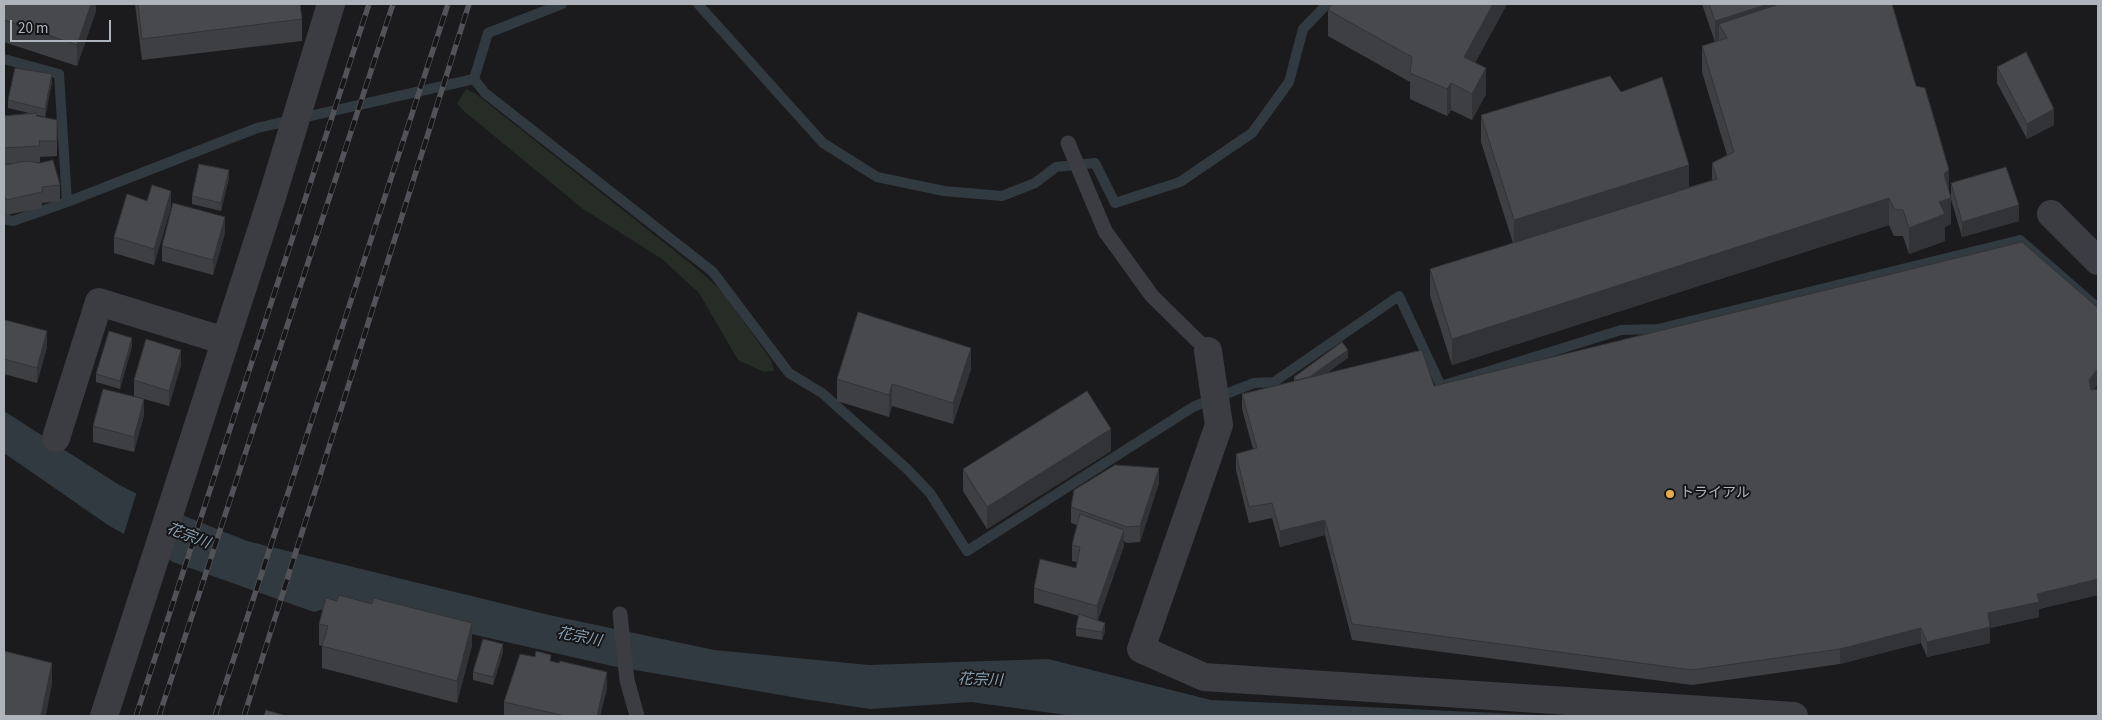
<!DOCTYPE html>
<meta charset="utf-8">
<style>
body{margin:0}
#map{position:relative;width:2102px;height:720px;overflow:hidden;background:#1b1b1d;font-family:"Source Sans 3",sans-serif}
canvas{display:block}
.frame{position:absolute;inset:0;border:5px solid #afb3bb;pointer-events:none}
.scale{position:absolute;left:10px;top:20px;width:101px;height:22px;box-sizing:border-box;border:2px solid #afb3bb;border-top:0;padding-left:6px;font-size:15px;line-height:18px;white-space:nowrap;color:#afb3bb;-webkit-text-stroke:4px #161618;paint-order:stroke}
</style>
<div id="map">
<canvas width="2102" height="720"></canvas>
<div class="frame"></div>
<div class="scale">20 m</div>
</div>
<script>
const g = document.querySelector('canvas').getContext('2d');
g.lineJoin = 'round';
function fillPath(path, color) { g.fillStyle = color; g.fill(path, 'evenodd'); }
const poly = rows => new Path2D(rows.map(r => 'M' + r).join(''));
function strokePath(path, color, width, dash) { g.strokeStyle = color; g.lineWidth = width; g.lineCap = dash ? 'butt' : 'round'; g.setLineDash(dash || []); g.stroke(path); }
function label(font, color, halo, rows, align = 'center') {
  g.font = font + ' "Source Sans 3","Noto Sans JP",sans-serif'; g.lineWidth = 4; g.setLineDash([]); g.textBaseline = 'middle'; g.strokeStyle = halo; g.fillStyle = color; for (const [text, x, y, turn = 0] of rows) {
    g.save(); g.translate(x, y); g.rotate((+turn || 0) * Math.PI / 180); g.textAlign = isNaN(turn) ? turn : align; if (halo) g.strokeText(text, 0, 0); g.fillText(text, 0, 0); g.restore();
  }
}
fillPath(poly([
 [466,89,476,94,695,267,721,290,771,360,774,371,764,372,738,360,699,293,662,259,583,209,465,112,457,104]
]), '#252d26');
fillPath(poly([
 [4,411,116,483,162,507,247,541,549,615,714,650,869,665,1048,659,1211,700,1562,716,1074,716,971,702,870,709,804,699,612,666,339,604,314,612,173,562,108,525,4,453]
]), '#323a41');
fillPath(poly([
 [137,491,184,513,168,563,123,537]
]), '#1b1b1d');
strokePath(poly([
 [698,4,823,143,877,177,944,191,1002,196,1035,183,1056,167,1095,163,1115,203,1180,182,1252,133,1289,82,1303,29,1327,4],
 [4,59,59,74,67,202],
 [474,79,485,93,713,272,789,373,822,393,906,468,930,493,967,551,1193,407,1254,383,1274,382,1399,296,1441,386,1621,330,1658,329,2020,240,2098,308],
 [474,79,488,33,562,4],
 [4,219,13,221,67,202,257,128,474,79]
]), '#323a41', 10);
strokePath(poly([
 [1068,143,1105,231,1152,296,1208,351],
 [620,614,627,680,637,716]
]), '#3c3d42', 15);
strokePath(poly([
 [2051,214,2098,261],
 [1208,351,1219,425,1141,649,1204,677,1794,716],
 [56,438,99,302,225,341],
 [104,716,272,197,331,4]
]), '#3c3d42', 28);
const rail = poly([
 [136,716,369,4],
 [159,716,393,4],
 [215,716,448,4],
 [244,716,469,4]
]);
strokePath(rail, '#515359', 5.5);
strokePath(rail, '#161618', 4, [11]);
fillPath(poly([
 [4,4,96,4,96,11,77,66,4,42],
 [135,4,300,4,302,19,302,41,142,60],
 [1507,4,1475,63,1486,94,1472,120,1451,110,1447,116,1410,99,1410,82,1328,36,1328,10],
 [1702,4,1892,4,1916,86,1949,193,1951,224,1945,227,1945,241,1909,254,1903,236,1894,236,1889,225,1452,365,1430,296,1430,269,1513,243,1481,142,1481,115,1689,187,1712,180,1712,163,1727,155,1702,72,1702,46,1715,42],
 [1997,67,2054,125,2027,139,1997,83],
 [52,82,45,117,37,115,37,116,57,120,57,156,40,157,40,162,35,162,60,185,60,201,42,203,42,208,6,215,4,209,4,165,15,163,4,164,4,116,29,113,8,108,8,100],
 [229,178,221,211,192,204,192,196],
 [1951,183,2019,221,1962,237,1951,199],
 [147,201,171,207,154,265,114,253,114,237],
 [225,233,213,275,162,261,162,246],
 [2098,308,2098,384,2094,389,2098,389,2098,595,2039,609,2039,617,1990,628,1990,643,1927,657,1921,643,1840,664,1692,685,1352,640,1325,535,1280,547,1272,518,1249,523,1236,470,1236,454,1253,449,1242,409,1242,394,1294,381,1294,377,1348,358,1326,373,1434,386],
 [4,325,47,347,37,383,4,374],
 [132,346,120,389,96,382,96,374],
 [181,365,169,406,134,396,134,380],
 [971,369,953,424,892,406,889,417,837,401,837,379],
 [144,415,134,452,93,442,93,426],
 [1111,451,987,529,963,491,963,469],
 [1159,483,1140,542,1127,543,1124,541,1124,546,1098,620,1105,631,1102,640,1076,636,1076,628,1079,616,1034,603,1034,588,1076,568,1077,562,1072,561,1072,545,1077,525,1071,523,1071,507],
 [337,601,372,604,472,645,457,703,322,668,322,646,319,645,319,624],
 [503,652,493,685,473,680,473,672],
 [551,662,607,688,600,716,504,716,504,702]
]), '#3e3f42');
fillPath(poly([
 [91,4,96,4,96,11,77,66,77,45],
 [1493,4,1507,4,1464,83,1464,57],
 [1768,4,1825,4,1719,24,1719,41,1715,43,1715,21],
 [1486,68,1486,94,1472,120,1472,94],
 [52,74,52,82,45,117,45,109],
 [1451,83,1451,110,1447,116,1447,89],
 [2054,109,2054,125,2027,139,2027,124],
 [1689,165,1689,192,1514,246,1514,220],
 [229,170,229,178,221,211,221,203],
 [1949,170,1949,196,1951,198,1951,224,1945,227,1945,241,1909,254,1909,228,1939,202,1944,174],
 [171,191,171,207,154,265,154,249],
 [1889,198,1889,225,1452,365,1452,339],
 [2019,205,2019,221,1962,237,1962,222],
 [225,217,225,233,213,275,213,260],
 [47,331,47,347,37,383,37,368],
 [132,338,132,346,120,389,120,381],
 [971,348,971,369,953,424,953,403],
 [181,350,181,365,169,406,169,391],
 [1348,350,1348,358,1300,392,1300,384],
 [2098,368,2098,384,2089,396,2089,380],
 [892,384,892,406,889,417,889,395],
 [144,399,144,415,134,452,134,437],
 [1111,429,1111,451,987,529,987,507],
 [1159,468,1159,483,1140,542,1140,526],
 [1325,520,1325,535,1280,547,1280,531],
 [1124,530,1124,546,1097,622,1097,606],
 [2098,579,2098,595,2039,609,2039,617,1990,628,1990,643,1927,657,1927,642,1988,613,2037,594],
 [472,623,472,645,457,703,457,681],
 [1105,623,1105,631,1102,640,1102,632],
 [1921,628,1921,643,1840,664,1840,649],
 [503,644,503,652,493,685,493,677],
 [52,663,52,684,46,716,41,716],
 [607,672,607,688,600,716,597,716]
]), '#323336');
const building = poly([
 [4,4,91,4,77,45,4,20,4,4],
 [138,4,300,4,302,19,142,39,138,4],
 [1332,4,1493,4,1464,57,1486,68,1472,94,1451,83,1447,89,1410,73,1412,57,1328,10,1332,4],
 [1709,4,1768,4,1715,21,1709,4],
 [1779,4,1892,4,1916,86,1925,88,1949,170,1944,174,1951,198,1939,202,1945,214,1909,228,1903,210,1894,209,1889,198,1452,339,1430,269,1717,179,1712,163,1734,152,1702,46,1727,38,1719,24,1779,4],
 [2026,52,2054,109,2027,124,1997,67,2026,52],
 [15,68,52,74,45,109,8,100,15,68],
 [1610,76,1621,92,1662,77,1689,165,1514,220,1481,115,1610,76],
 [36,113,37,116,57,120,57,141,39,141,40,146,4,148,4,116,36,113],
 [53,160,60,185,42,187,42,192,6,200,4,194,4,165,27,161,40,163,53,160],
 [199,164,229,170,221,203,192,196,199,164],
 [2006,167,2019,205,1962,222,1951,183,2006,167],
 [152,185,171,191,154,249,114,237,127,194,147,201,152,185],
 [173,203,225,217,213,260,162,246,173,203],
 [2022,242,2098,308,2098,368,2089,380,2091,390,2098,389,2098,579,2037,594,2039,602,1988,613,1990,627,1927,642,1921,628,1840,649,1692,670,1352,624,1325,520,1280,531,1272,503,1249,507,1236,454,1257,448,1242,394,1422,350,1434,386,2022,242],
 [858,312,971,348,953,403,892,384,889,395,837,379,858,312],
 [5,320,47,331,37,368,4,359,4,325,5,320],
 [109,331,132,338,120,381,96,374,109,331],
 [146,339,181,350,169,391,134,380,146,339],
 [1342,342,1348,350,1309,377,1297,380,1294,377,1342,342],
 [103,389,144,399,134,437,93,426,103,389],
 [1087,391,1111,429,987,507,963,469,1087,391],
 [1115,465,1159,468,1140,526,1127,527,1071,507,1074,490,1115,465],
 [1080,514,1124,530,1097,606,1034,588,1040,559,1076,568,1080,547,1072,545,1080,514],
 [339,595,372,604,374,598,472,623,457,681,322,646,328,626,319,624,326,598,337,601,339,595],
 [1079,614,1105,623,1102,632,1076,628,1079,614],
 [483,639,503,644,493,677,473,672,483,639],
 [4,651,52,663,41,716,4,716,4,651],
 [536,651,551,655,550,661,559,663,560,661,607,672,597,716,565,716,504,702,520,654,535,657,536,651],
 [266,710,286,716,264,716,266,710]
]);
fillPath(building, '#48494d');
strokePath(building, '#323336', 1);
for (const [x, y, r, color] of [
 [1670,494,5,"#e5ad4b"]
]) { const dot = new Path2D(); dot.arc(x, y, r, 0, 2 * Math.PI); g.fillStyle = color; g.fill(dot); strokePath(dot, '#161618', 2); }
label('14px', '#afb3bb', '#161618', [
 ["トライアル",1680,494]
], 'left');
label('italic 15px', '#89a1b3', '#161618', [
 ["花宗川",188,537,21],
 ["花宗川",579,638,11],
 ["花宗川",980,681,2]
]);
</script>
